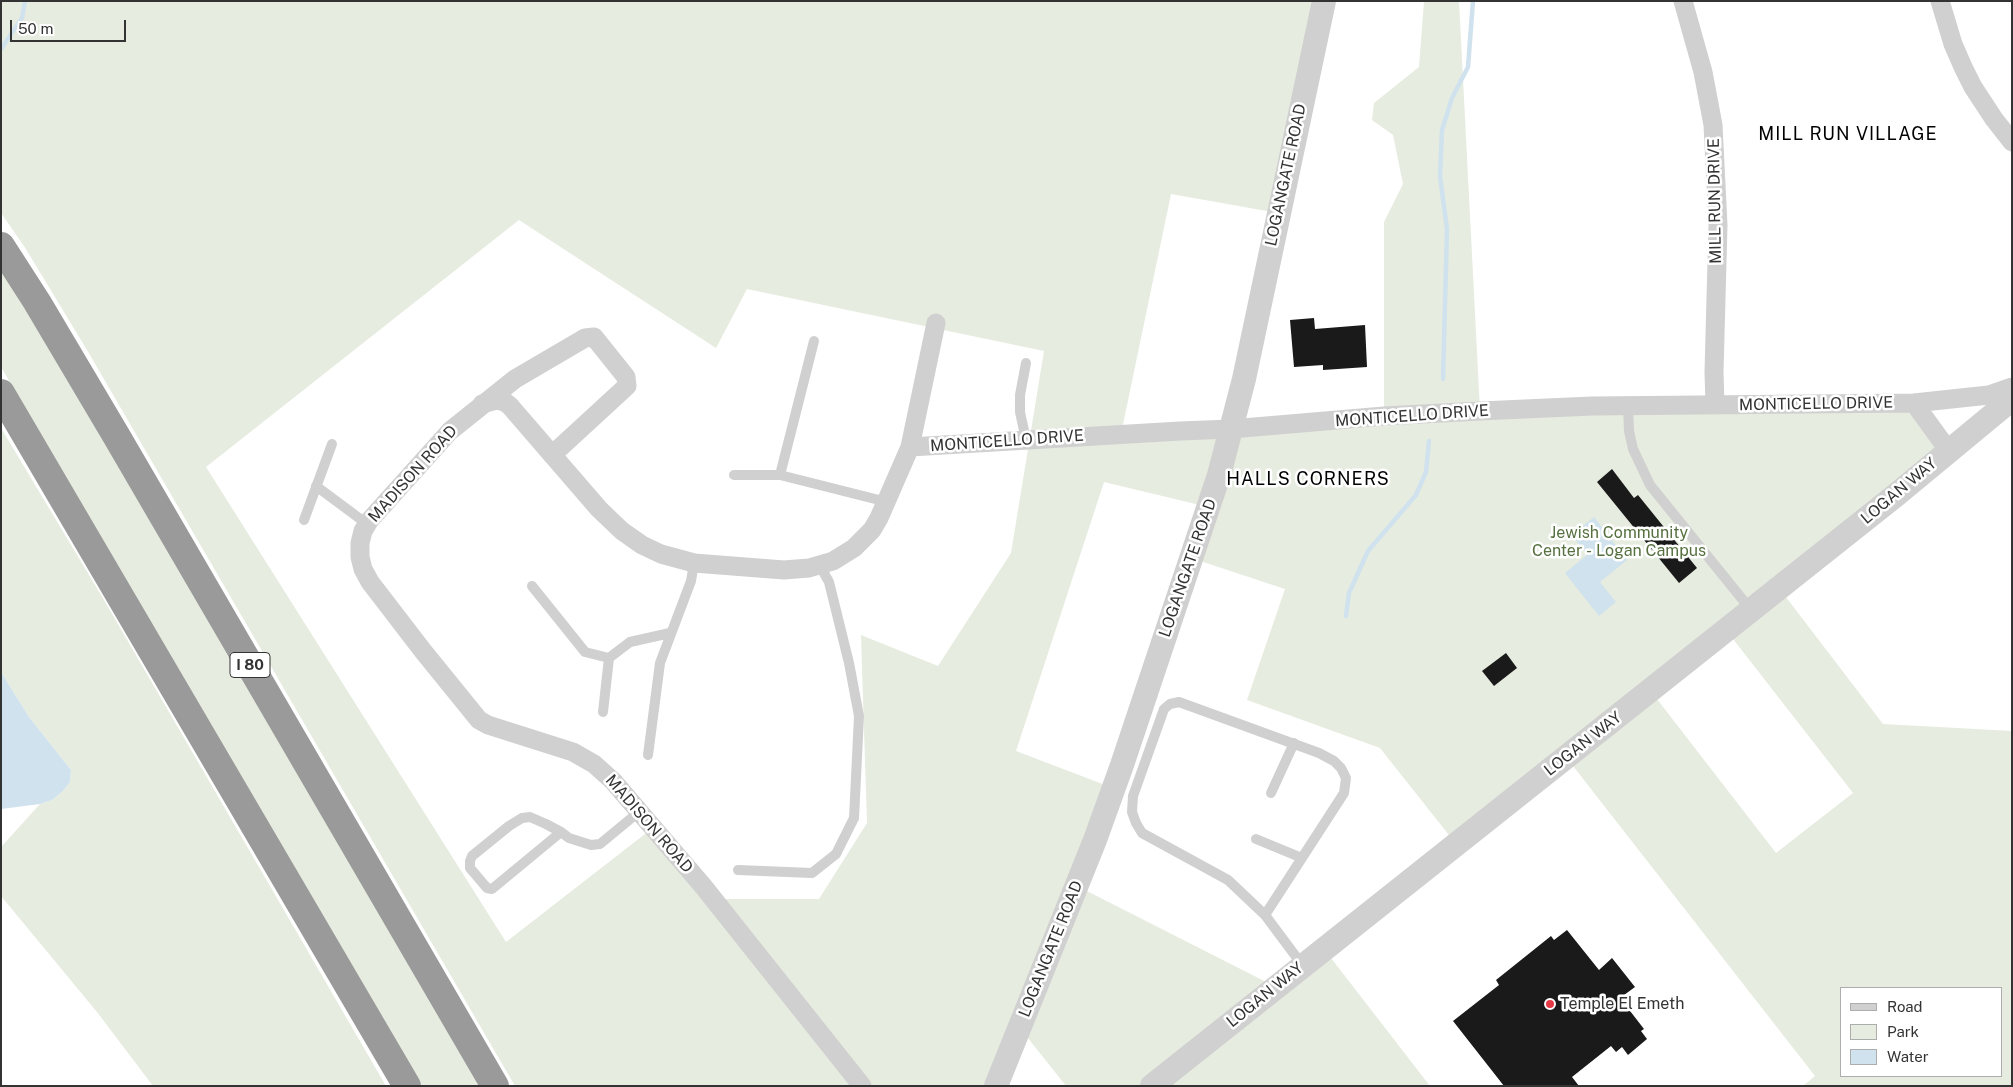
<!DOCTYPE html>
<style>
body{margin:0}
#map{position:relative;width:2013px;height:1087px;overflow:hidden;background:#fff;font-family:"Public Sans",sans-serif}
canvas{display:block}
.frame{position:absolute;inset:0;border:2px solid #333;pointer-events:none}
.legend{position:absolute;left:1840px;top:987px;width:162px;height:90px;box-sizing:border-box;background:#fff;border:1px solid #adadad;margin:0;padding:6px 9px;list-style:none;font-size:15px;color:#333}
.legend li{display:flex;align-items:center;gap:10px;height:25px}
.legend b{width:25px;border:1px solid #adadad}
.scale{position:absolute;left:10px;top:20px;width:116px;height:22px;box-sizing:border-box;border:2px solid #333;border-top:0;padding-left:6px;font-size:15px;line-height:18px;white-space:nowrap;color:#333;-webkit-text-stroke:4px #fff;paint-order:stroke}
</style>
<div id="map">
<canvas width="2013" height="1087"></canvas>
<div class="frame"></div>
<ul class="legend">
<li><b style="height:6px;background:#d0d0d0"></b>Road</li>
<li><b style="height:14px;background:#e6ecdf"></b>Park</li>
<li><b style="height:14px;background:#cfe2ee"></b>Water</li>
</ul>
<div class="scale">50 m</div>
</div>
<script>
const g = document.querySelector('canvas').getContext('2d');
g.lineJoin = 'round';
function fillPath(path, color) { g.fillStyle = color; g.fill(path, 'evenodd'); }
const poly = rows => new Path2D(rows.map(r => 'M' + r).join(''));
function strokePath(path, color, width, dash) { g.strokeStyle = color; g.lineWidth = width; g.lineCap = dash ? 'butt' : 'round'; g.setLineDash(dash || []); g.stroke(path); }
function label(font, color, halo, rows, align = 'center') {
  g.font = font + ' "Public Sans",sans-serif'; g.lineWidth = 5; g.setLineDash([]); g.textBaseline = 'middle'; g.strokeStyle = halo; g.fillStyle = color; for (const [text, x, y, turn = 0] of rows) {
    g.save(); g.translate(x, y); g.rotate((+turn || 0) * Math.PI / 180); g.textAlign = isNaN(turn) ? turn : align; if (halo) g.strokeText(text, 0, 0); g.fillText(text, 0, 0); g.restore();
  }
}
fillPath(poly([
 [1,1,1324,1,1278,213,1171,194,1121,434,1384,416,1384,222,1403,184,1393,135,1372,120,1374,103,1419,67,1424,1,1459,1,1480,411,1914,403,1948,450,1779,588,1883,724,2012,731,2012,1086,1803,1086,1815,1076,1566,757,1456,844,1380,748,1247,700,1285,589,1191,558,1208,507,1104,482,1016,751,1113,788,1077,886,1276,987,1324,949,1430,1086,1066,1086,1020,1028,996,1086,515,1086,87,350,24,246,1,213],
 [519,220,716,348,747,289,1044,351,1011,553,938,666,861,635,867,823,819,899,713,899,654,827,506,942,206,467],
 [1726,630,1853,793,1776,853,1650,690],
 [1842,988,2002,988,2002,1076,1842,1076],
 [1,268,60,363,482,1086,420,1086,1,367],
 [1,428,104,600,386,1086,153,1086,97,1012,1,896,1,847,40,804,52,800,63,791,70,782,71,770,29,717,1,672]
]), '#e6ecdf');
fillPath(poly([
 [1594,517,1627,560,1600,582,1616,602,1599,616,1565,573,1587,555,1572,535],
 [1,672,29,717,71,770,70,782,63,791,52,800,40,804,1,809]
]), '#cfe2ee');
strokePath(poly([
 [1,49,22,18,25,1],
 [1443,379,1447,229,1440,176,1442,130,1452,98,1468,67,1473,1],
 [1346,616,1349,593,1368,551,1416,495,1426,472,1429,441]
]), '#cfe2ee', 4.5);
fillPath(poly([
 [1314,318,1315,329,1365,325,1367,367,1323,370,1323,365,1294,367,1290,320],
 [1612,469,1634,498,1638,495,1697,568,1679,583,1597,482],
 [1506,653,1517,668,1494,686,1482,671],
 [1567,930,1599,970,1612,958,1635,987,1620,998,1644,1029,1641,1031,1647,1039,1628,1055,1622,1047,1616,1052,1611,1046,1572,1077,1579,1086,1504,1086,1453,1021,1499,985,1496,980,1551,936,1554,940]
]), '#1a1a1a');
strokePath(poly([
 [814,341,780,475,887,502],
 [1628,406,1629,431,1633,449,1650,485,1751,610],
 [1026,440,1020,412,1020,395,1026,363],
 [734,475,780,475],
 [316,486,367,524],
 [304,520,332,444],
 [532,586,585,652,609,658],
 [603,712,609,658,630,642,670,633],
 [648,755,660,663,691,581,694,563],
 [1271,793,1294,743],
 [561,832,492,889,487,888,470,868,470,861,472,856,509,826,522,818,530,817,546,824,561,832,569,838,591,845,600,844,640,811],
 [1256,839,1302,858],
 [738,870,812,873,836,854,854,818,859,716,849,663,829,582,820,566],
 [1265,915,1344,793,1346,778,1341,768,1334,761,1319,753,1179,702,1170,704,1164,709,1133,796,1132,812,1136,823,1142,833,1228,880,1265,915,1303,966]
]), '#d0d0d0', 10);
strokePath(poly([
 [1683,1,1703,72,1713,125,1718,225,1714,372,1715,405],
 [1940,1,1953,44,1963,67,1973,87,1994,119,2012,142],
 [1914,403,1948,450],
 [482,404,496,400,505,402,510,406,599,509,622,531,642,545,661,554,694,563,784,570,809,568,833,561,854,548,872,530,879,518,910,447,936,323],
 [910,447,1180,431,1231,429,1384,416,1480,411,1592,406,1914,403,1989,395,2012,387],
 [552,455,627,386,626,377,594,337,585,338,515,379,450,431,369,521,363,531,360,543,360,557,363,569,370,582,423,651,479,720,488,725,573,752,594,764,613,781,703,886,862,1086]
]), '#d0d0d0', 19);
strokePath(poly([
 [996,1086,1095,840,1122,765,1219,475,1244,379,1324,1],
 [1152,1086,1896,495,2012,399]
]), '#d0d0d0', 24);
strokePath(poly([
 [1,246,37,302,117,437,495,1086],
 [1,393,407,1086]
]), '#9a9a9a', 28);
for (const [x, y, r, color] of [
 [1550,1004,5,"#e63946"]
]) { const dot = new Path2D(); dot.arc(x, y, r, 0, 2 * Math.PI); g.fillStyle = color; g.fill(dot); strokePath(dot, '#fff', 2); }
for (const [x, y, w] of [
 [250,665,40]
]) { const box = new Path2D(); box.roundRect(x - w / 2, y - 12.5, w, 25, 4); g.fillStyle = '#fff'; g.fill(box); strokePath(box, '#333', 1); }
label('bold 15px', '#333', null, [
 ["I 80",250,665]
]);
label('16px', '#333', '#fff', [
 ["LOGANGATE ROAD",1286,175,-78],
 ["MILL RUN DRIVE",1715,201,-91],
 ["MONTICELLO DRIVE",1816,404,-1],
 ["MONTICELLO DRIVE",1412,416,-4],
 ["MONTICELLO DRIVE",1007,441,-4],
 ["MADISON ROAD",413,474,-48],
 ["LOGAN WAY",1899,491,-40],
 ["LOGANGATE ROAD",1188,568,-71],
 ["LOGAN WAY",1583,744,-38],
 ["MADISON ROAD",649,824,49],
 ["LOGANGATE ROAD",1051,949,-68],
 ["LOGAN WAY",1265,995,-39]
]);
label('16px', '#56703f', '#fff', [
 ["Jewish Community",1619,533],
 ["Center - Logan Campus",1619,551]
]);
label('16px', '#333', '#fff', [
 ["Temple El Emeth",1560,1004]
], 'left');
g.letterSpacing = '1px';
label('18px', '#000', '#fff', [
 ["MILL RUN VILLAGE",1848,134],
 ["HALLS CORNERS",1308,479]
]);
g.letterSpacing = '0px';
</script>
